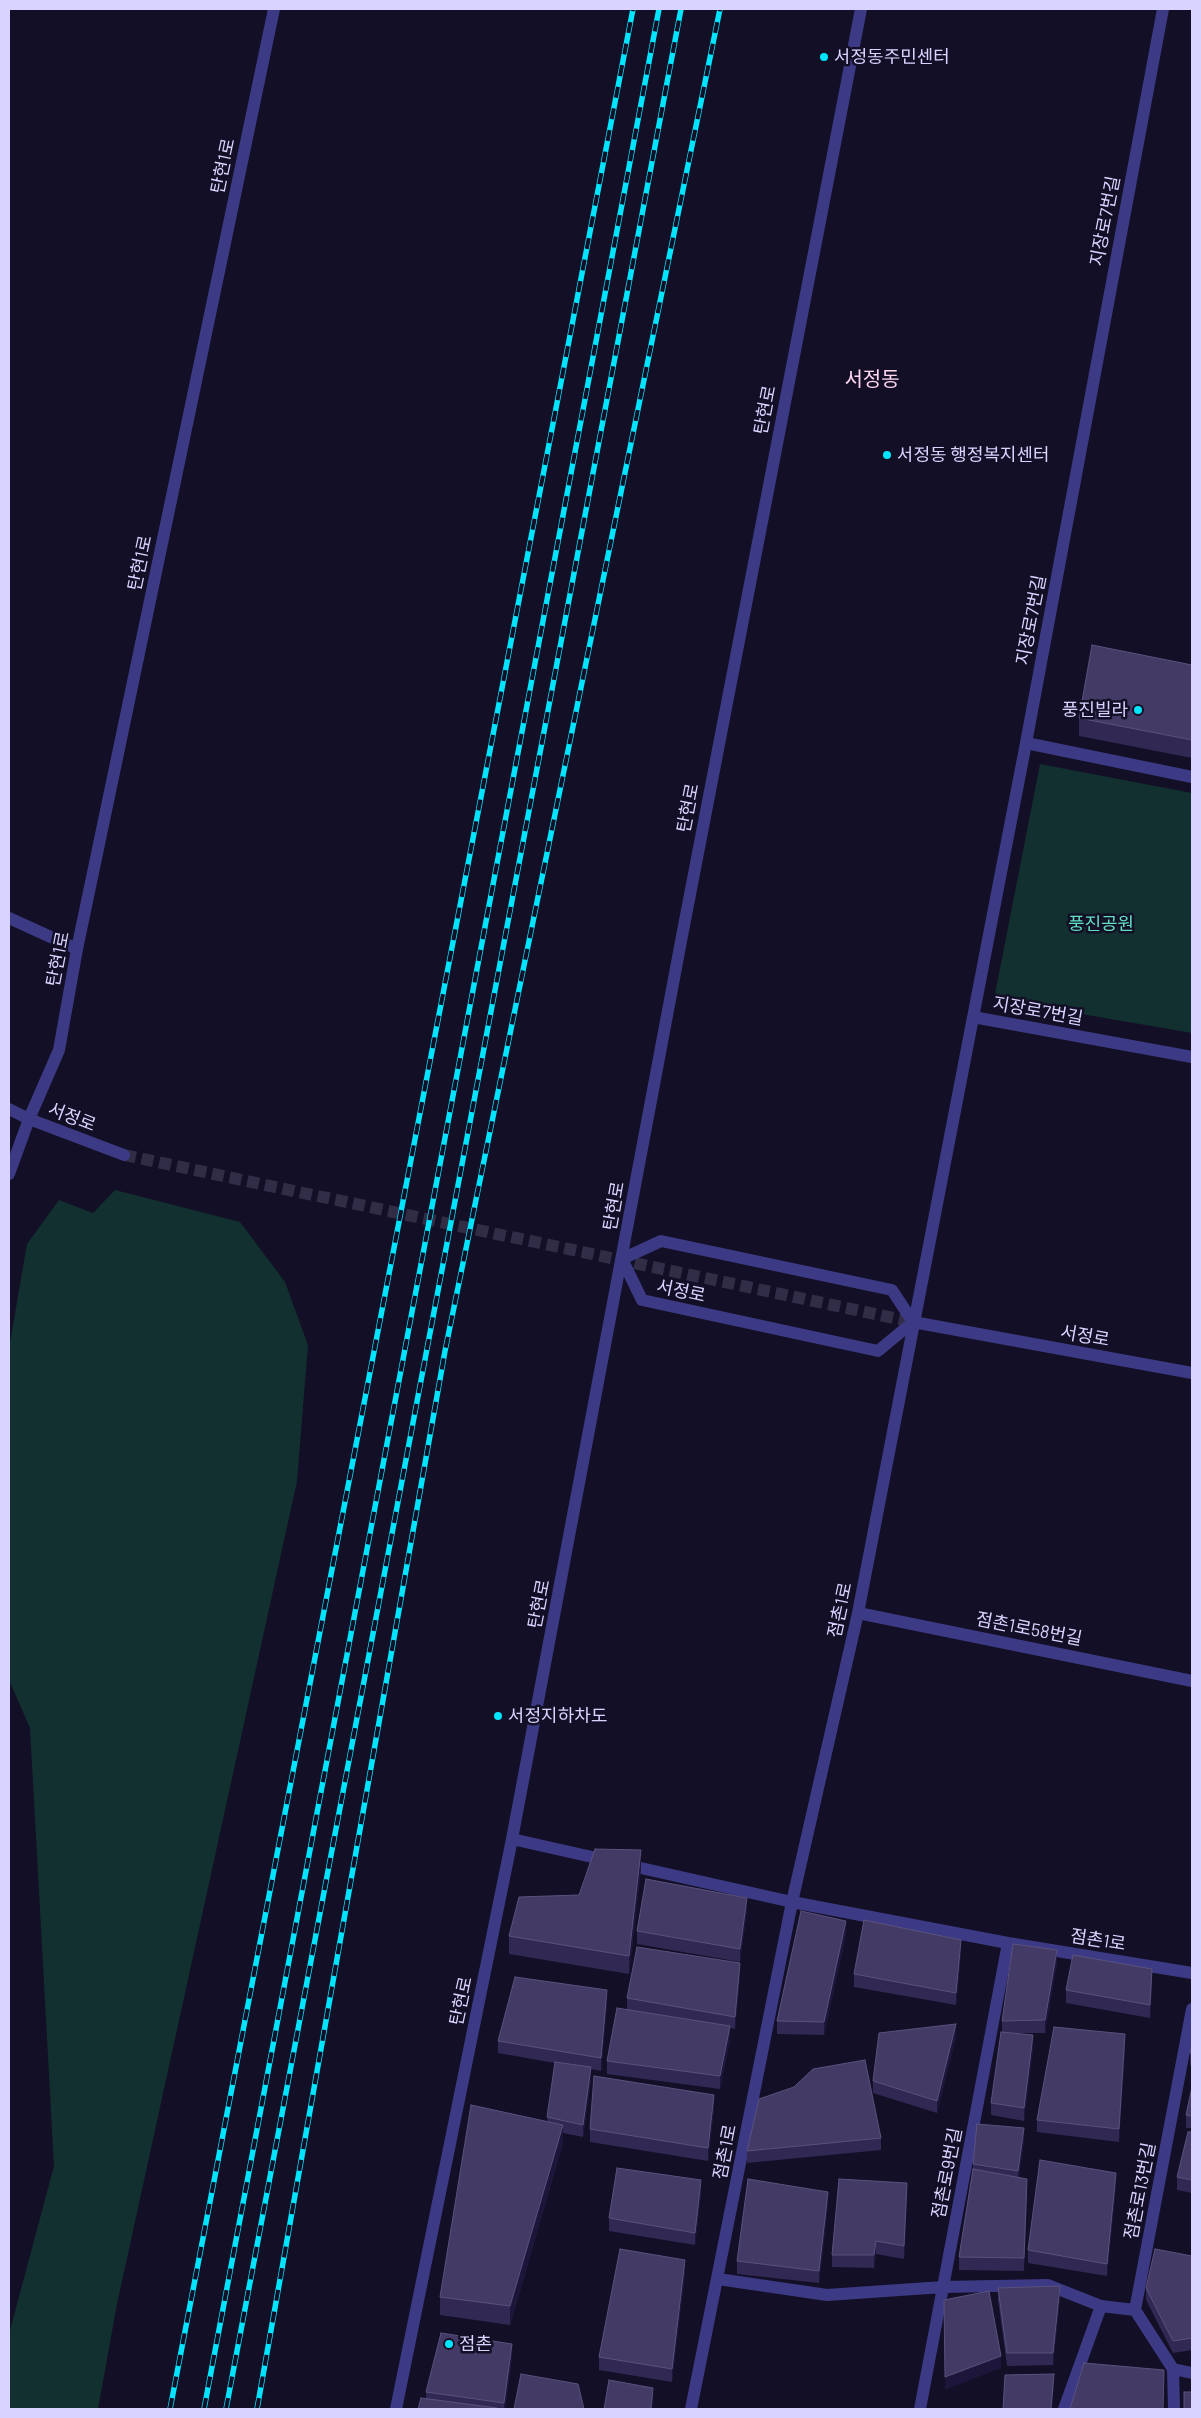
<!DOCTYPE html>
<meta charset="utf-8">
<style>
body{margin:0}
#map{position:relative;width:1201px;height:2418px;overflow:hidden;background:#130f26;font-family:Barlow,sans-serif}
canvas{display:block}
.frame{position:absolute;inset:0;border:10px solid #d9d4ff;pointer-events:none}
</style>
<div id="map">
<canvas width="1201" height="2418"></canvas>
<div class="frame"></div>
</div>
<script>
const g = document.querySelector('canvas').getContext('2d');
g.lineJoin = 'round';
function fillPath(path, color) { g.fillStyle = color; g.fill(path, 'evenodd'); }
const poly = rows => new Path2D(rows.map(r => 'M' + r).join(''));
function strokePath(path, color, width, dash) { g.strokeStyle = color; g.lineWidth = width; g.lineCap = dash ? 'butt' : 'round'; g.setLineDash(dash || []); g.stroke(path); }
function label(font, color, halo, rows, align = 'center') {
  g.font = font + ' Barlow,"Noto Sans KR",sans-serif'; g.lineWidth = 5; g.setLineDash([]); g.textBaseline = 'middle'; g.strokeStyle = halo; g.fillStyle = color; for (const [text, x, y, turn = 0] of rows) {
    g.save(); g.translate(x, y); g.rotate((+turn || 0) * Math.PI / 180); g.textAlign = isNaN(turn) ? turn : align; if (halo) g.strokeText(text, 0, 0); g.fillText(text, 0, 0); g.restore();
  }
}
fillPath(poly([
 [1040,764,1192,793,1192,1033,994,999],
 [115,1190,240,1222,285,1282,308,1345,297,1481,117,2304,98,2409,9,2409,9,2334,54,2166,30,1728,9,1680,9,1348,27,1244,59,1200,93,1213]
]), '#12302f');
strokePath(poly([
 [124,1155,913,1322]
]), '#312d47', 12, [12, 6]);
strokePath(poly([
 [9,918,77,949],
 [1173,2369,1174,2409],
 [1064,2409,1101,2306]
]), '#3d3a85', 12);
strokePath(poly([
 [1026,743,1192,777],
 [973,1017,1192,1057],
 [858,1613,1192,1681],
 [512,1839,792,1902,1008,1943,1192,1973],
 [1192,2009,1135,2310,1173,2369,1192,2373],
 [718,2279,827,2295,943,2287,1048,2285,1101,2306,1135,2310],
 [691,2409,792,1902,858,1613,1026,743,1163,9],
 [920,2409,1008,1943]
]), '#3d3a85', 12);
strokePath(poly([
 [9,1109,29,1119,124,1155],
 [9,1174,29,1119,59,1050,77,949,274,9],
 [913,1322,878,1351,642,1300,622,1259,661,1241,892,1290,913,1322,1192,1373],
 [396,2409,512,1839,682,936,861,9]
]), '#3d3a85', 12);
const rail = poly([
 [170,2409,633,9],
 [204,2409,659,9],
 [226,2409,681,9],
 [257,2409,445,1351,720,9]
]);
strokePath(rail, '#00e5ff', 5.5);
strokePath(rail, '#130f26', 4, [11]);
fillPath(poly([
 [1192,665,1192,758,1079,736,1079,718],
 [641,1868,629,1974,509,1954,509,1936,579,1895],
 [747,1910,740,1962,637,1944,637,1931],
 [846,1934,824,2035,777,2034,777,2021],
 [961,1953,956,2005,854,1987,854,1974],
 [1057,1962,1045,2033,1017,2033,1033,2048,1024,2121,991,2115,991,2103,1002,2032,1002,2021],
 [740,1975,735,2029,730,2028,730,2039,720,2089,607,2074,607,2061,627,2010,627,1998],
 [1152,1981,1150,2018,1066,2003,1066,1990],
 [607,2003,601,2071,591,2069,591,2079,583,2137,563,2133,563,2143,510,2325,440,2315,440,2297,547,2122,555,2063,498,2053,498,2041],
 [956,2037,937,2113,873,2093,873,2081],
 [1192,2042,1192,2066,1190,2065,1190,2053],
 [1125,2047,1119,2142,1037,2132,1037,2120],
 [794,2087,881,2138,881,2150,747,2163,747,2151],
 [1192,2087,1192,2128,1186,2128,1186,2115],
 [714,2108,708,2161,590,2142,590,2129],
 [1192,2132,1192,2193,1177,2190,1177,2177],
 [1024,2140,1019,2177,1027,2192,1024,2271,959,2270,959,2257,973,2169,973,2164],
 [1116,2185,1107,2276,1028,2263,1028,2250],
 [701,2193,695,2245,609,2231,609,2218],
 [907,2196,904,2259,876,2254,874,2268,832,2267,832,2255],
 [828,2204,819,2283,737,2274,737,2261],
 [1192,2256,1192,2350,1173,2353,1146,2300,1146,2288],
 [685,2272,672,2382,599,2370,599,2357],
 [998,2288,1060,2298,1053,2365,1007,2366,998,2300],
 [512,2357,505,2409,418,2409,426,2398,426,2392]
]), '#312854');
fillPath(poly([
 [641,1850,641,1868,629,1974,629,1956],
 [747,1898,747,1910,740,1962,740,1949],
 [846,1921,846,1934,824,2035,824,2022],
 [961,1940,961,1953,956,2005,956,1993],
 [1057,1950,1057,1962,1045,2033,1045,2020],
 [740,1963,740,1975,735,2029,735,2017],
 [1152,1969,1152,1981,1150,2018,1150,2005],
 [607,1990,607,2003,601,2071,601,2058],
 [956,2024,956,2037,937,2113,937,2101],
 [730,2026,730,2039,720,2089,720,2076],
 [1125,2034,1125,2047,1119,2142,1119,2129],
 [1033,2035,1033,2048,1024,2121,1024,2108],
 [591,2067,591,2079,583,2137,583,2125],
 [714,2095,714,2108,708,2161,708,2148],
 [563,2125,563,2143,510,2325,510,2306],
 [1024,2128,1024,2140,1018,2183,1018,2171],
 [1116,2173,1116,2185,1107,2276,1107,2264],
 [1027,2179,1027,2192,1024,2271,1024,2258],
 [701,2180,701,2193,695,2245,695,2233],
 [907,2183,907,2196,904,2259,904,2246],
 [828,2192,828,2204,819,2283,819,2271],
 [876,2241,876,2254,874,2268,874,2255],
 [685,2260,685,2272,672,2382,672,2369],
 [1060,2286,1060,2298,1053,2365,1053,2353],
 [512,2344,512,2357,505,2409,504,2409,504,2403],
 [1001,2356,1001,2368,945,2390,945,2377],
 [1054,2374,1054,2386,1052,2409,1051,2409],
 [653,2388,653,2401,652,2409,651,2409]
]), '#1d163a');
const building = poly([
 [1092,645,1192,665,1192,740,1079,718,1092,645],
 [595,1849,641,1850,629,1956,509,1936,519,1897,579,1895,595,1849],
 [646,1879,747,1898,740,1949,637,1931,646,1879],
 [801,1911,846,1921,824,2022,777,2021,801,1911],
 [864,1920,961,1940,956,1993,854,1974,864,1920],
 [1013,1944,1057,1950,1045,2020,1002,2021,1013,1944],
 [637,1947,740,1963,735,2017,627,1998,637,1947],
 [1073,1955,1152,1969,1150,2005,1066,1990,1073,1955],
 [515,1977,607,1990,601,2058,498,2041,515,1977],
 [617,2008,730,2026,720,2076,607,2061,617,2008],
 [956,2024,937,2101,873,2081,879,2033,956,2024],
 [1054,2027,1125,2034,1119,2129,1037,2120,1054,2027],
 [1001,2032,1033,2035,1024,2108,991,2103,1001,2032],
 [1192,2042,1192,2053,1190,2053,1192,2042],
 [865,2060,881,2138,747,2151,759,2099,794,2087,813,2069,865,2060],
 [555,2062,591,2067,583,2125,547,2117,555,2062],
 [594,2076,714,2095,708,2148,590,2129,594,2076],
 [1192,2087,1192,2116,1186,2115,1192,2087],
 [471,2105,563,2125,510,2306,440,2297,471,2105],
 [977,2124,1024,2128,1018,2171,973,2164,977,2124],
 [1188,2132,1192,2132,1192,2180,1177,2177,1188,2132],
 [1040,2160,1116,2173,1107,2264,1028,2250,1040,2160],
 [617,2168,701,2180,695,2233,609,2218,617,2168],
 [973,2169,1027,2179,1024,2258,959,2257,973,2169],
 [748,2179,828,2192,819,2271,737,2261,748,2179],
 [839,2179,907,2183,904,2246,876,2241,874,2255,832,2255,839,2179],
 [620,2249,685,2260,672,2369,599,2357,620,2249],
 [1155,2249,1192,2256,1192,2338,1173,2341,1146,2288,1155,2249],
 [1060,2286,1053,2353,1007,2353,998,2288,1060,2286],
 [989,2291,1001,2356,945,2377,944,2300,989,2291],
 [441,2333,512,2344,504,2403,426,2392,441,2333],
 [1084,2363,1164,2370,1163,2409,1070,2409,1084,2363],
 [521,2374,578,2384,584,2409,514,2409,521,2374],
 [1054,2374,1051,2409,1003,2409,1005,2375,1054,2374],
 [609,2380,653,2388,651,2409,604,2409,609,2380],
 [1184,2392,1192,2392,1192,2409,1184,2409,1184,2392],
 [421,2398,497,2408,497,2409,418,2409,421,2398]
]);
fillPath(building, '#433a66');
strokePath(building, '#5a527e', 1);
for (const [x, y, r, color] of [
 [824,57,5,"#00e5ff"],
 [887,455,5,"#00e5ff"],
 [1138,710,5,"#00e5ff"],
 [498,1716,5,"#00e5ff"],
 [449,2344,5,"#00e5ff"]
]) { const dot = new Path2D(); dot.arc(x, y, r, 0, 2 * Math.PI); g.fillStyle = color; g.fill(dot); strokePath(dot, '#130f26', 2); }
label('18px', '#d9d4ff', '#130f26', [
 ["서정동주민센터",834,57],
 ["서정동 행정복지센터",897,455],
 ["풍진빌라",1128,710,"right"],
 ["서정지하차도",508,1716],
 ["점촌",459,2344]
], 'left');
label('18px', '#d9d4ff', '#130f26', [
 ["탄현1로",223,166,-78],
 ["지장로7번길",1105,221,-79],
 ["탄현로",765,410,-79],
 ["탄현1로",140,563,-78],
 ["지장로7번길",1031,620,-79],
 ["탄현로",688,808,-79],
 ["탄현1로",58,959,-79],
 ["지장로7번길",1038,1011,10],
 ["서정로",72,1117,21],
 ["탄현로",614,1206,-80],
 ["서정로",681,1291,12],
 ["서정로",1085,1336,10],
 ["탄현로",539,1604,-79],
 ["점촌1로",840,1610,-78],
 ["점촌1로58번길",1029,1629,11],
 ["점촌1로",1098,1940,9],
 ["탄현로",461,2001,-78],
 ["점촌1로",725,2152,-79],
 ["점촌로9번길",947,2173,-79],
 ["점촌로13번길",1140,2191,-79]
]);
label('18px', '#5fe0c0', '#130f26', [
 ["풍진공원",1101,924]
]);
label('20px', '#ffd6f0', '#130f26', [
 ["서정동",872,379]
]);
</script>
